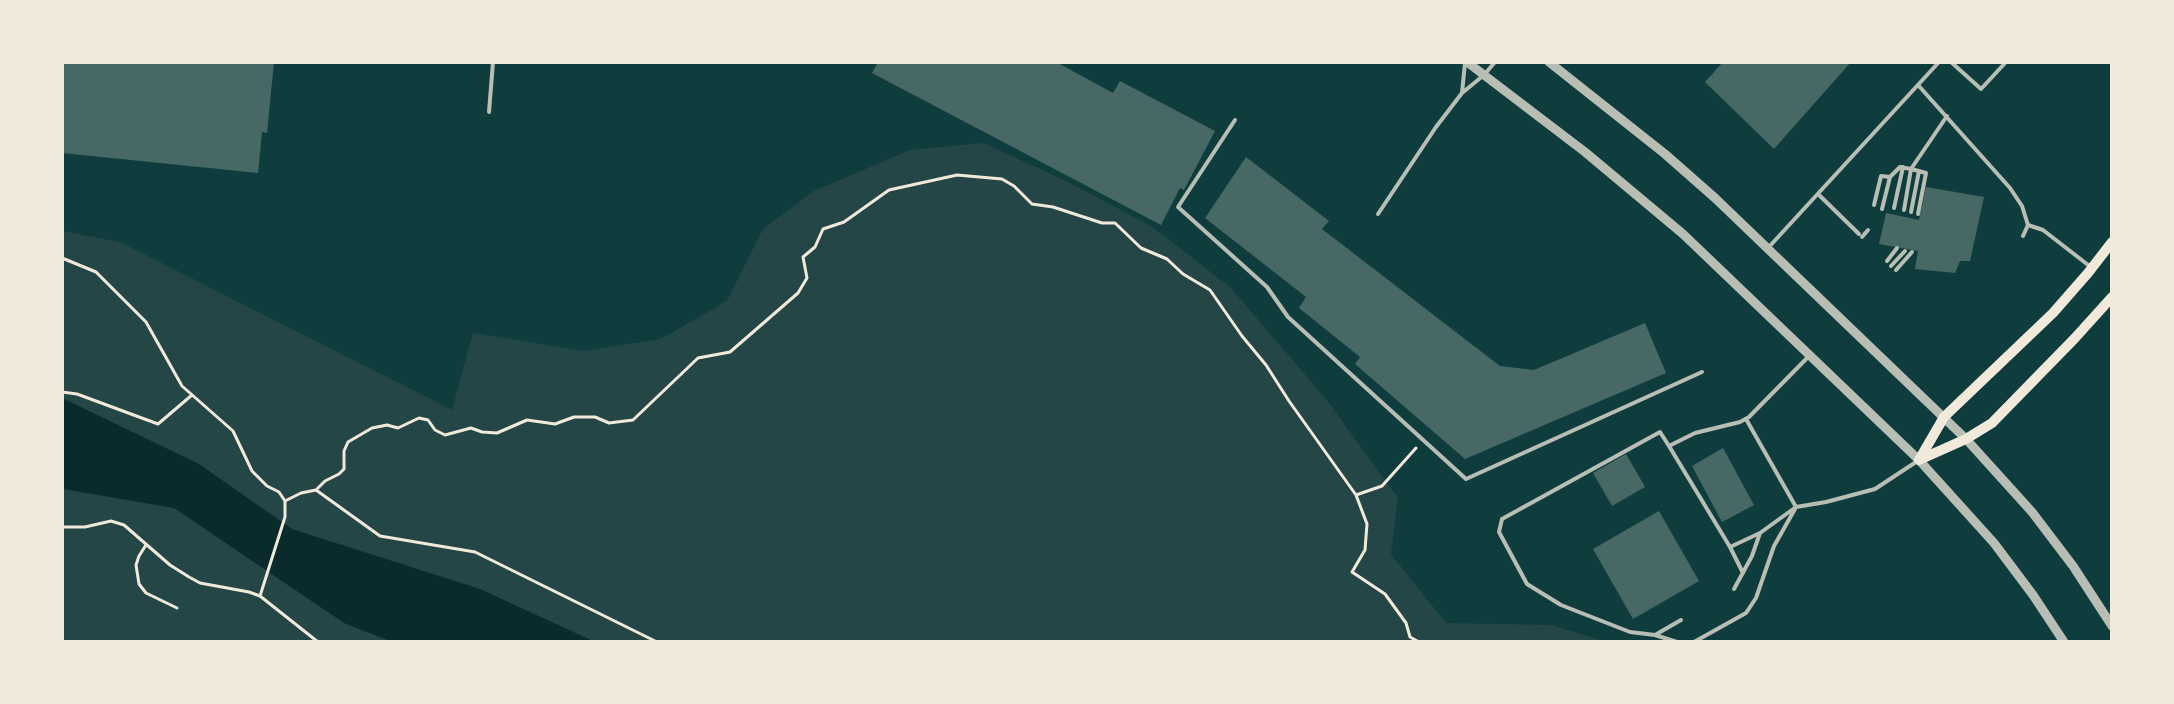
<!DOCTYPE html>
<style>
body{margin:0}
#map{position:relative;width:2174px;height:704px;overflow:hidden;background:#0f3d3e;font-family:Ubuntu,sans-serif}
canvas{display:block}
.frame{position:absolute;inset:0;border:64px solid #f1e9da;pointer-events:none}
</style>
<div id="map">
<canvas width="2174" height="704"></canvas>
<div class="frame"></div>
</div>
<script>
const g = document.querySelector('canvas').getContext('2d');
g.lineJoin = 'round';
function fillPath(path, color) { g.fillStyle = color; g.fill(path, 'evenodd'); }
const poly = rows => new Path2D(rows.map(r => 'M' + r).join(''));
function strokePath(path, color, width, dash) { g.strokeStyle = color; g.lineWidth = width; g.lineCap = dash ? 'butt' : 'round'; g.setLineDash(dash || []); g.stroke(path); }
fillPath(poly([
 [984,143,1068,182,1151,226,1230,287,1326,399,1398,498,1391,554,1446,623,1551,625,1603,641,63,641,62,231,120,242,452,410,473,333,584,351,661,339,727,301,763,229,814,191,910,150]
]), '#244646');
fillPath(poly([
 [62,398,199,464,292,529,480,589,593,641,390,641,344,623,174,508,63,489]
]), '#0a2a2b');
fillPath(poly([
 [62,62,274,62,267,133,262,132,258,173,62,153],
 [873,62,1056,62,1113,93,1120,81,1215,131,1184,190,1180,188,1161,225,872,73,877,64],
 [1723,62,1851,62,1774,149,1705,82],
 [1246,157,1329,221,1322,229,1500,366,1534,370,1645,323,1666,373,1465,459,1355,364,1360,357,1299,308,1306,297,1205,218],
 [1926,187,1984,197,1970,261,1960,261,1955,273,1915,269,1918,251,1879,244,1886,213,1919,220],
 [1723,448,1754,505,1722,522,1692,466],
 [1626,454,1645,487,1612,506,1593,473],
 [1659,511,1699,581,1633,619,1593,549]
]), '#486865');
strokePath(poly([
 [62,258,96,272,146,322,182,386,233,431,252,471,267,486,279,492,285,501,285,517,260,596],
 [62,392,77,394,158,424,192,395],
 [316,490,325,481,339,474,344,469,344,451,348,442,372,428,387,425,398,428,419,418,428,420,435,430,445,435,471,428,482,432,497,433,527,420,555,424,574,417,595,417,609,423,633,420,698,358,730,352,798,293,807,278,803,257,815,247,823,229,844,222,889,190,957,175,1002,179,1014,186,1032,204,1053,207,1102,223,1115,223,1141,248,1167,259,1183,274,1210,290,1242,336,1266,365,1289,401,1356,495,1367,524,1365,550,1352,572,1385,594,1406,623,1410,637,1419,642],
 [1356,495,1382,486,1416,448],
 [285,501,301,493,316,490,380,536,475,552,657,642],
 [62,527,85,527,111,521,124,525,170,565,189,577,200,583,249,592,260,596,318,642],
 [146,545,139,556,136,565,139,584,146,593,177,608]
]), '#f1e9da', 3);
strokePath(poly([
 [1951,62,1981,89,2006,62],
 [1918,85,2010,188,2022,206,2028,225,2023,236],
 [1462,93,1465,63],
 [489,112,493,62],
 [1235,120,1178,207,1267,287,1288,317,1466,479,1702,372],
 [1818,194,1859,234],
 [1874,205,1881,176,1890,177,1900,167,1911,169,1926,173,1918,214],
 [1894,208,1903,167],
 [1882,209,1890,177],
 [1904,210,1911,169,1947,116],
 [1911,212,1919,171],
 [1378,214,1436,127,1462,93,1484,75,1495,62],
 [2028,225,2043,230,2092,268],
 [1862,237,1868,230],
 [1768,248,1939,62],
 [1887,261,1897,248],
 [1891,266,1905,251],
 [1896,270,1912,252],
 [1810,355,1749,417,1740,422,1695,433,1669,446,1730,547,1760,533,1796,507,1826,502,1875,489,1919,460],
 [1746,419,1796,507],
 [1669,446,1660,432,1502,519,1499,532,1527,584,1561,605,1630,632,1655,635,1681,620],
 [1730,547,1743,573],
 [1734,589,1752,556,1760,533],
 [1655,635,1677,642],
 [1694,642,1746,613,1756,598,1774,546,1795,509]
]), '#b8beb3', 4);
strokePath(poly([
 [1467,62,1585,152,1683,234,1919,460,1994,543,2033,595,2064,642],
 [1549,62,1665,154,1715,198,1966,439,2032,512,2073,566,2112,626]
]), '#b8beb3', 9);
strokePath(poly([
 [1919,460,1944,417,2053,313,2088,273,2112,242],
 [1919,460,1966,439,1992,423,2075,338,2112,297]
]), '#f1e9da', 10);
</script>
